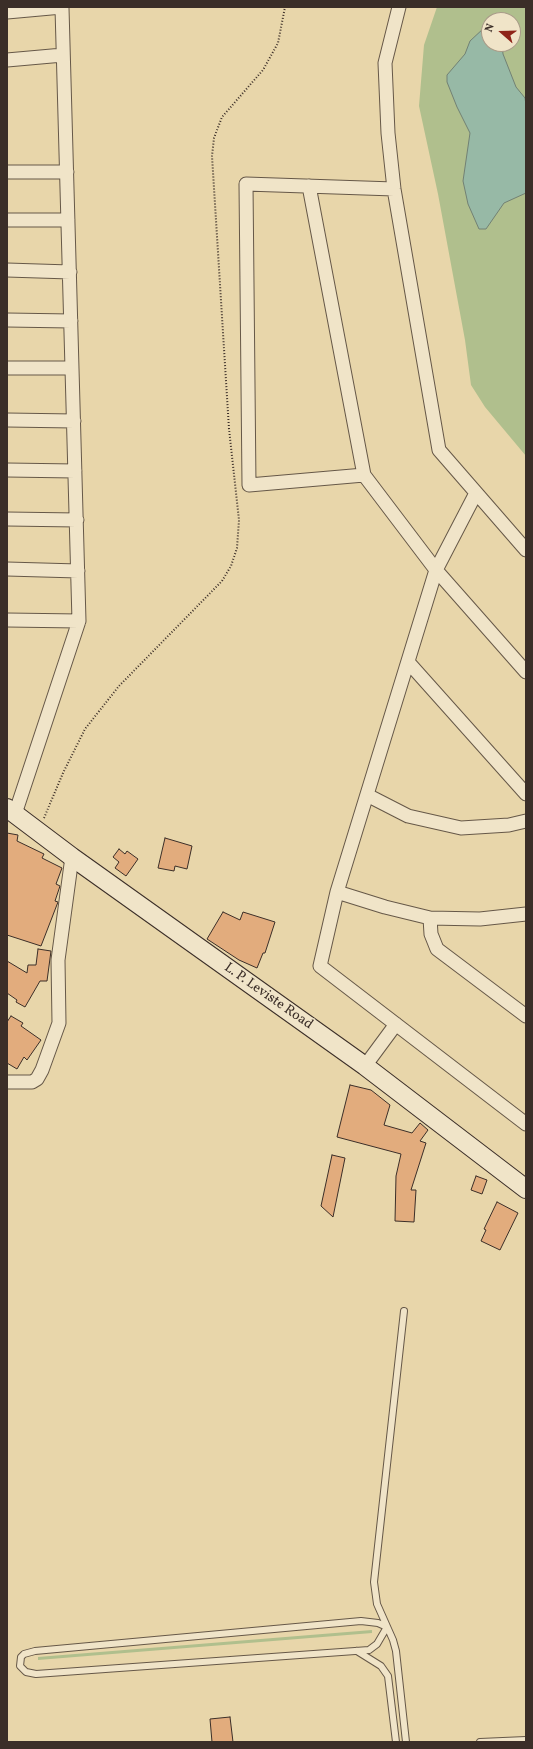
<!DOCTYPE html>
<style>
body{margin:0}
#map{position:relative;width:533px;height:1749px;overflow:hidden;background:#e8d6aa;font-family:Vollkorn,serif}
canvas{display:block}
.frame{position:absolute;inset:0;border:8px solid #3b2e28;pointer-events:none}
.north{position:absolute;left:481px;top:12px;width:40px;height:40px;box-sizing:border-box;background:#f0e4c8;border:1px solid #a89b88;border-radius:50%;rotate:290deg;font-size:11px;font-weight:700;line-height:16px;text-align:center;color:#3b2e28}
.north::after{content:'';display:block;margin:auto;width:14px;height:18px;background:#8f2418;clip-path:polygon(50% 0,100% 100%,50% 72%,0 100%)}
</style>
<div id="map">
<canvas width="533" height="1749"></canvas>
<div class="frame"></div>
<div class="north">N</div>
</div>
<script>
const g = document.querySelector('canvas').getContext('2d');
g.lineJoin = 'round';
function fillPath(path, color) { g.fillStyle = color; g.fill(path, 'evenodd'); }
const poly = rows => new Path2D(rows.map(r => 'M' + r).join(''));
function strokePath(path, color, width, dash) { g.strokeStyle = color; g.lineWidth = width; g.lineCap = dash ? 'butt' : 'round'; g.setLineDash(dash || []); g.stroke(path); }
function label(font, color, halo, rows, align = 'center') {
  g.font = font + ' Vollkorn,serif'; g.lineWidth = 3; g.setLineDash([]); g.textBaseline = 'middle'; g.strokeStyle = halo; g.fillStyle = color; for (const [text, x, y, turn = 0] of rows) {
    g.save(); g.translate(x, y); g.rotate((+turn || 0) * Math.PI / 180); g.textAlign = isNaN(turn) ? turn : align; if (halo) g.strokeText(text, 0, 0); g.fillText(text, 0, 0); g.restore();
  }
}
fillPath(poly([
 [437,7,526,7,526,456,485,407,471,385,465,340,438,194,419,106,424,45],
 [489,20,513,20,513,44,489,44],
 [372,1630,372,1633,38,1660,38,1657]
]), '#b0bf8d');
const water = poly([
 [489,27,489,44,502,44,503,54,516,87,525,98,526,105,526,193,504,203,486,229,479,229,468,204,463,181,470,133,457,107,447,82,447,75,465,54,470,41,484,28,489,27]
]);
fillPath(water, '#97b9a6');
strokePath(water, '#728174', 1);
const building = poly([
 [7,833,18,835,17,841,44,854,42,858,62,868,56,884,60,886,55,901,58,902,41,946,7,935,7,833],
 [165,838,192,846,187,869,175,866,174,871,158,868,165,838],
 [119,849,125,854,127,851,138,859,126,876,115,868,119,862,113,857,119,849],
 [223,912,240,920,243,912,275,922,265,953,263,953,257,968,239,960,207,939,223,912],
 [38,949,51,951,47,981,40,981,25,1007,16,1002,17,1000,7,993,7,961,27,973,28,965,36,965,38,949],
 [11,1016,23,1023,21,1026,41,1040,27,1060,24,1057,17,1069,7,1063,7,1022,11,1016],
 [350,1085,371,1090,390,1105,384,1125,412,1133,420,1123,428,1130,420,1141,426,1143,411,1190,416,1190,414,1222,395,1221,396,1176,401,1154,337,1137,350,1085],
 [332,1155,345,1158,333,1217,321,1206,332,1155],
 [476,1176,487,1180,482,1194,471,1190,476,1176],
 [497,1202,518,1213,500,1250,481,1241,486,1230,484,1229,497,1202],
 [230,1717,233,1742,212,1742,210,1719,230,1717]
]);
fillPath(building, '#e2ac7d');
strokePath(building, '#3b2e28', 1);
const service = poly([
 [404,1311,374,1582,377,1604,393,1640,396,1651,406,1742],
 [361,1621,378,1623,387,1627,377,1644,369,1650,36,1674,26,1672,20,1666,21,1657,24,1654,35,1651,361,1621],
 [357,1651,381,1666,388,1676,396,1742],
 [480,1742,526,1740]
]);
const minor = poly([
 [399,7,385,63,388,133,394,189,439,450,526,550],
 [7,12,62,7],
 [7,60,63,55],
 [7,172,67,172],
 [309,186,364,475,436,570,526,672],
 [7,220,68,220],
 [7,270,70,272],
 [7,320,71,321],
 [7,368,72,368],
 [7,420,74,421],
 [7,470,75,471],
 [364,475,249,485,246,184,394,189],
 [476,493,436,570,337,892,320,966,526,1124],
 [7,519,77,520],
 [7,569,78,571],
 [7,620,79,621],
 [409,663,526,794],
 [367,795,408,816,461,828,509,825,526,821],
 [15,814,79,621,62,8],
 [337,892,385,907,430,918,480,919,526,914],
 [430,918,431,934,437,949,526,1016],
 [365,1066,396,1024],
 [7,1082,32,1082,37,1079,42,1070,59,1023,58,960,72,857]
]);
const secondary = poly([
 [7,808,72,857,365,1066,526,1189]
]);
strokePath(service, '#665848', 8);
strokePath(minor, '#665848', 15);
strokePath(secondary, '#3b2e28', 20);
strokePath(poly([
 [44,818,63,773,85,729,119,686,222,581,231,566,237,548,239,520,229,429,212,156,214,138,222,117,263,70,278,43,285,7]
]), '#3b2e28', 2, [1, 2]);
strokePath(service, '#f0e4c8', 6);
strokePath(minor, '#f0e4c8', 13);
strokePath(secondary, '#f0e4c8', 18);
label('14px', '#3b2e28', '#f0e4c8', [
 ["L. P. Leviste Road",268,997,35]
]);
</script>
